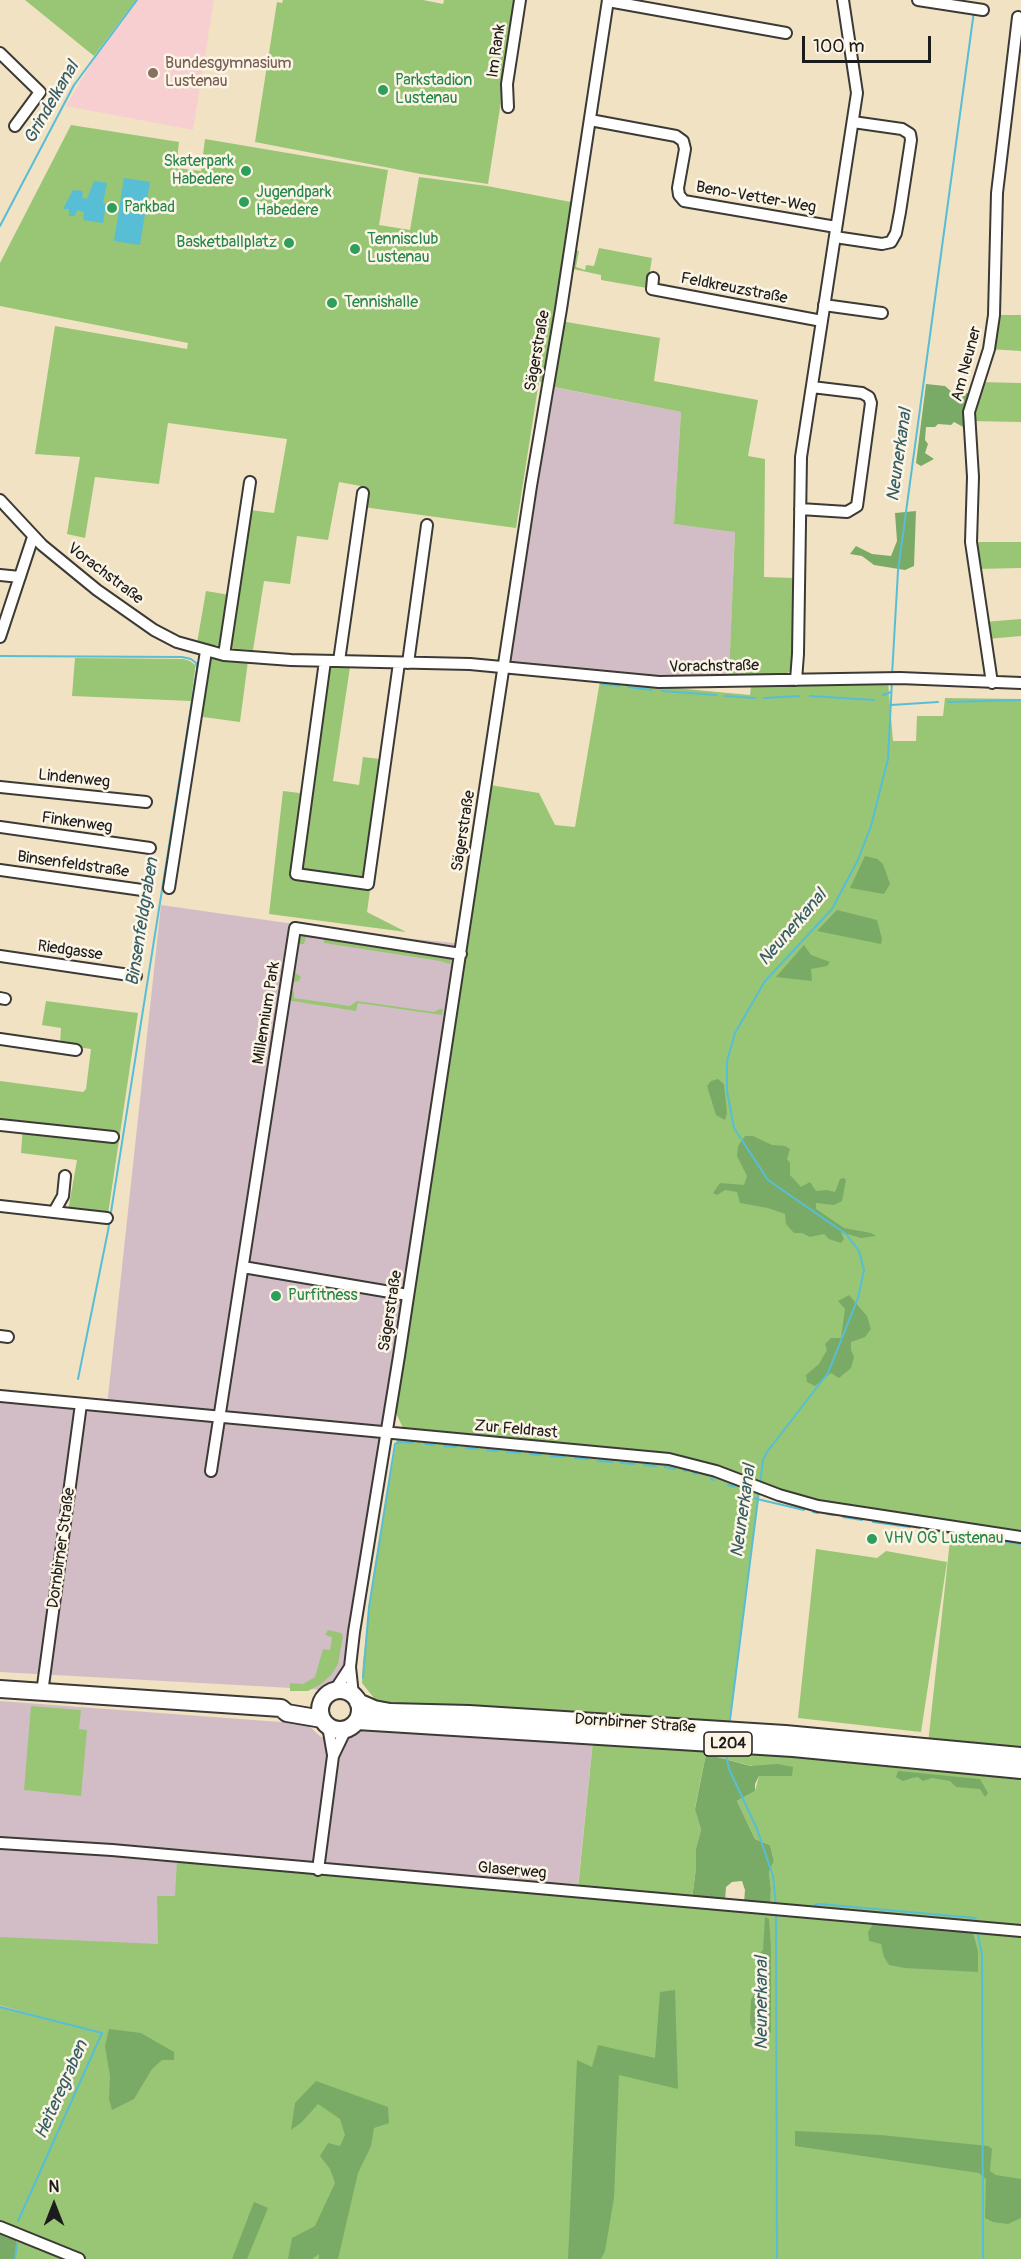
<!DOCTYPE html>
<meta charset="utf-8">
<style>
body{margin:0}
#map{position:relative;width:1021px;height:2259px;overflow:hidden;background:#f1e2c4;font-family:Pangolin,sans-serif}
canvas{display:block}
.north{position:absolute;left:24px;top:2175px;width:60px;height:60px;-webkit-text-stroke:4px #fcf5e5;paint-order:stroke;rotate:0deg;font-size:16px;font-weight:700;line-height:24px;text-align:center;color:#1c1c1c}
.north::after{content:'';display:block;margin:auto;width:21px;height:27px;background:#1c1c1c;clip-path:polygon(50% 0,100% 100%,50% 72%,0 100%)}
.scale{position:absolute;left:802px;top:36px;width:129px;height:27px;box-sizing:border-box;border:3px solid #1c1c1c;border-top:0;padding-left:8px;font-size:18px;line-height:21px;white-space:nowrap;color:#1c1c1c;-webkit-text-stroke:4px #fcf5e5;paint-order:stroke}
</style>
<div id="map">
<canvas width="1021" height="2259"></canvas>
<div class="north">N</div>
<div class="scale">100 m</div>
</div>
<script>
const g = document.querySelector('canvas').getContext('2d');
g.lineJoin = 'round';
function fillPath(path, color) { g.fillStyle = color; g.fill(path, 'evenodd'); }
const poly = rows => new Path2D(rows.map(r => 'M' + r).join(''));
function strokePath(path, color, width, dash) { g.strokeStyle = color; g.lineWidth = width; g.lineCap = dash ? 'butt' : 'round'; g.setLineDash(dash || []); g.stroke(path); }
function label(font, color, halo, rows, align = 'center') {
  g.font = font + ' Pangolin,sans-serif'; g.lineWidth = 5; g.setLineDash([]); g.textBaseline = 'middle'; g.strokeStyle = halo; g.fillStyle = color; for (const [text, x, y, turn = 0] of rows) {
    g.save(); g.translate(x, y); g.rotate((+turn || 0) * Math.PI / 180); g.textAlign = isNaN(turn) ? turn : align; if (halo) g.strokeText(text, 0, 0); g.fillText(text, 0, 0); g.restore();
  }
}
fillPath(poly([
 [138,0,214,0,193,130,66,106,95,57]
]), '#f7cfd1');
fillPath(poly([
 [548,386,681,412,674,524,735,531,729,682,659,682,504,663],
 [161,905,364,934,455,943,463,948,346,1691,0,1672,0,1396,107,1406],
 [0,1701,307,1724,321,1737,345,1741,352,1735,373,1726,593,1741,577,1895,206,2259,0,2259]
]), '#d2bdc6');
fillPath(poly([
 [25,0,136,0,94,56],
 [283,0,423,0,443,4,444,0,517,0,488,184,421,174,255,142,277,2,282,3],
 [71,125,179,142,176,168,201,171,205,139,388,170,379,225,410,230,419,177,487,186,576,203,555,320,660,338,654,381,758,400,748,456,765,459,764,577,795,578,794,652,792,670,784,675,729,676,735,532,674,524,681,412,549,386,539,381,516,528,363,507,366,487,339,482,328,540,297,536,290,584,264,581,253,650,228,648,250,510,274,513,287,439,168,423,159,484,95,477,85,538,67,534,80,457,35,454,55,326,187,349,188,343,0,306,0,263],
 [599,248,652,258,647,288,601,280,601,275,573,269,575,250,579,251,576,267,585,270,586,265,594,266],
 [994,315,1021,315,1021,351,989,349],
 [978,382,1021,383,1021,422,969,421],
 [971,542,1021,542,1021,568,975,569],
 [206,591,230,595,222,646,197,643],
 [1021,619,1021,636,987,639,984,622],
 [214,657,248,661,240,722,203,717,201,715,209,661],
 [75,658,183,659,190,661,195,665,195,670,191,701,72,696],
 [328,666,350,667,333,781,359,785,363,757,388,760,367,912,406,932,269,914,283,791,308,794],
 [600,681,750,695,751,686,792,683,888,681,893,741,916,741,917,716,943,716,945,698,1021,699,1021,2259,15,2259,17,2234,0,2227,0,2007,55,2021,0,2005,0,1937,158,1944,157,1896,175,1896,177,1861,229,1862,769,1912,771,1889,769,1872,774,1861,770,1845,755,1839,737,1801,755,1791,759,1776,791,1776,706,1754,695,1808,701,1830,696,1848,696,1868,692,1899,578,1888,593,1741,927,1753,951,1531,802,1499,640,1453,403,1428,396,1413,490,785,539,793,555,825,575,827],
 [304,935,448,957,451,959,450,964,440,961,324,943,324,939,306,937,304,944,298,944,294,972,301,977,299,981,294,982,291,980,297,941],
 [291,989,294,992,294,998,350,1006,357,1001,434,1012,440,1009,443,1009,442,1015,358,1003,356,1011,286,1000,288,990],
 [46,1001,138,1013,108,1214,68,1211,77,1160,21,1153,23,1124,0,1122,0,1081,83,1092,86,1089,91,1049,60,1045,61,1028,42,1025],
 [397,1438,654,1460,704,1470,759,1491,729,1725,378,1703,362,1683,363,1662,374,1571],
 [816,1549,877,1558,886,1551,947,1562,921,1732,798,1718],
 [328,1630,341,1633,343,1636,338,1664,332,1674,321,1684,308,1691,290,1691,290,1683,303,1684,315,1677,323,1649,330,1650,332,1637,325,1635],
 [31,1706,81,1710,79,1729,87,1730,81,1796,24,1790]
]), '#98c674');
fillPath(poly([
 [926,384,945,386,953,393,971,393,965,428,954,422,951,425,938,424,935,427,926,427,925,440,928,444,925,453,934,459,921,466,916,463],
 [916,511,914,566,905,570,874,565,862,556,850,554,856,546,872,554,891,556,897,541,895,513],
 [865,856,877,859,883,864,890,884,884,894,850,888],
 [837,910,877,920,882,939,881,944,817,931],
 [804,945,811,955,830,962,827,966,811,969,812,981,776,977],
 [718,1079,724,1084,727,1113,725,1120,716,1115,707,1086,711,1081],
 [745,1136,753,1136,772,1145,785,1146,790,1149,787,1159,790,1163,790,1175,801,1187,810,1182,816,1191,827,1190,835,1192,840,1179,844,1178,846,1180,842,1201,834,1205,816,1203,816,1209,844,1228,871,1233,876,1236,861,1238,841,1232,844,1239,841,1243,829,1239,824,1234,810,1237,802,1233,794,1233,786,1224,785,1214,768,1208,740,1203,737,1192,725,1190,717,1195,713,1193,720,1183,744,1185,747,1176,737,1156,738,1146],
 [849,1295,867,1316,871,1329,865,1337,851,1342,851,1350,854,1357,851,1368,839,1378,831,1373,815,1386,807,1382,806,1375,819,1364,827,1350,825,1344,831,1338,841,1338,845,1309,838,1301],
 [706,1754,751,1766,778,1764,793,1767,792,1776,759,1776,755,1784,755,1791,737,1801,755,1839,770,1845,774,1861,769,1872,771,1889,770,1904,744,1903,745,1890,742,1881,732,1882,726,1887,725,1902,692,1899,696,1868,696,1848,701,1830,695,1809],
 [898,1771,980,1779,988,1793,985,1797,980,1789,956,1787,950,1781,932,1778,923,1781,918,1777,912,1778,903,1781,896,1777],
 [765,1917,769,1919,771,1948,771,2033,753,2030,750,2023,751,2000,755,1992,763,1991,762,1963,757,1956,763,1950],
 [873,1924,973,1933,978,1951,978,1972,905,1968,889,1965,884,1957,881,1944,869,1941,868,1932],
 [675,1990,678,2089,619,2075,614,2198,605,2251,601,2259,568,2259,577,2060,592,2067,598,2045,655,2058,660,1992],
 [109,2029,141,2033,174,2052,174,2060,162,2060,152,2069,134,2099,112,2110,109,2099,110,2076,105,2046],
 [316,2081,388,2107,389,2123,374,2128,371,2146,358,2173,338,2259,319,2259,319,2254,312,2259,288,2259,292,2238,315,2226,335,2183,330,2169,320,2156,328,2143,340,2146,345,2135,340,2119,318,2104,302,2122,291,2130,295,2103],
 [795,2131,881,2135,988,2146,992,2149,990,2171,996,2175,1021,2179,1021,2218,1008,2224,993,2222,985,2218,986,2179,979,2173,795,2146],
 [254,2202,268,2208,247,2259,232,2259],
 [0,2226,17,2234,15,2259,0,2259]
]), '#7aab66');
fillPath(poly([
 [124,178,150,182,140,245,114,241],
 [94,181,107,183,103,203,106,204,103,223,83,220,84,212,77,210,75,216,69,216,69,209,63,209,73,190,83,191,82,198,87,199]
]), '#57bed5');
strokePath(poly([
 [0,226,74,85,137,0],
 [0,656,182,657,191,659,196,663,197,669,108,1231,78,1379],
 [892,675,898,571,974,11],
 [602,684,619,686],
 [628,687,652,690],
 [662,691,716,695],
 [883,695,891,692],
 [725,696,755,698],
 [810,696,874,700],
 [764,698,799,696],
 [948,702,1021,700],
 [891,705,938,702],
 [425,1444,434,1445],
 [444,1446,456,1447],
 [466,1448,477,1449],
 [487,1450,498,1451],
 [507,1452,520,1453],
 [530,1454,541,1455],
 [551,1456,564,1457],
 [575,1458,588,1459],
 [598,1461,613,1462],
 [621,1463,635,1464],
 [644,1465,656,1466],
 [665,1467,675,1469],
 [684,1471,686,1471],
 [693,1473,696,1474],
 [711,1479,714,1480],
 [728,1485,734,1487],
 [760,1485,763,1460,767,1452,828,1373,858,1298,864,1270,859,1251,846,1234,768,1180,734,1128,727,1091,727,1061,735,1033,765,981,832,909,858,860,871,826,888,759,892,681],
 [748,1494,757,1499,804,1510],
 [813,1512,818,1513],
 [827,1514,834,1515],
 [843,1517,862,1520],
 [873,1522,910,1527],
 [928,1530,970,1536],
 [980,1538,1021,1544],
 [363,1678,369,1607,395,1444,399,1442,413,1443],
 [730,1720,759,1491],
 [726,1755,729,1769,757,1829,773,1876,776,1905],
 [815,1905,820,1904,976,1918],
 [776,1914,777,2259],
 [978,1934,982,1955,983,2259],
 [0,2007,102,2033,18,2221],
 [15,2259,17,2244]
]), '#57bed5', 2);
const minor = poly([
 [918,0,983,10],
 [608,1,786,33],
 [0,53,40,92,15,126],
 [508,107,507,84,520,0],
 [590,120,676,136,683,141,685,149,678,188,679,195,684,201,836,227],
 [835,237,882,244,891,242,896,233,900,212,911,140,910,134,902,129,853,122],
 [653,278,652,289,822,321],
 [824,305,882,313],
 [0,500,42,545,97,590,154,630,177,642,224,655,291,660,470,664,659,682,900,678,1021,683],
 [800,509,847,512,857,506,871,403,869,397,862,393,812,387],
 [0,575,20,577],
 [0,637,33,537],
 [224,655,250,482],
 [325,661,296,874,368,884,399,663],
 [339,661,363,493],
 [408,663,427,525],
 [796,680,798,654,801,457,857,93,843,0],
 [992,683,971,542,973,477,969,412,989,349,994,315,997,193,1018,17],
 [0,787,146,802],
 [0,827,150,848],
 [0,870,142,890],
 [169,888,206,651],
 [0,956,136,976],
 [0,998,5,999],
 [0,1039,76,1050],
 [0,1125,113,1137],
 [0,1206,107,1218],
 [54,1212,63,1196,65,1176],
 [243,1267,408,1295],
 [0,1336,8,1337],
 [0,1396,669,1459,716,1471,779,1495,818,1506,1021,1537],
 [211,1471,295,928,461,954],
 [335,1690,350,1667],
 [42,1693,81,1404],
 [353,1695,350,1667,354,1632,399,1356,531,486,561,309,608,0],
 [328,1726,333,1755],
 [0,1843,112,1850,1021,1931],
 [318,1870,333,1756,346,1729],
 [0,2227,79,2259]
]);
const primary = poly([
 [0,1689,281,1708,287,1713,322,1719],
 '320 1710a20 20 0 1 1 40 0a20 20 0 1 1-40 0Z',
 [358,1702,374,1709,390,1712,469,1714,785,1734,1021,1756],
 [357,1721,793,1748,1021,1770]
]);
strokePath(minor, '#3c3a35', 14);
strokePath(primary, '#3c3a35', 20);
strokePath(minor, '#fff', 10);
strokePath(primary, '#fff', 16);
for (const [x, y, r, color] of [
 [153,73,6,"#8d6e63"],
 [383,90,6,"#2e9e5b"],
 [246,171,6,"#2e9e5b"],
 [244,202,6,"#2e9e5b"],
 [112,208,6,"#2e9e5b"],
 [289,243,6,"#2e9e5b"],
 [355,249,6,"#2e9e5b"],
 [332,303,6,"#2e9e5b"],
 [276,1296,6,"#2e9e5b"],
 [872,1539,6,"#2e9e5b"]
]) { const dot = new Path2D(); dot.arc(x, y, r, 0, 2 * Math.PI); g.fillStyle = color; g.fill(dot); strokePath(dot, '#fcf5e5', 2); }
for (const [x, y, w] of [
 [728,1744,48]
]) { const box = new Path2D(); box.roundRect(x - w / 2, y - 12, w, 24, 4.5); g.fillStyle = '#fcf5e5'; g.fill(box); strokePath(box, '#1c1c1c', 1.5); }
label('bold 15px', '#1c1c1c', null, [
 ["L204",728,1744]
]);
label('16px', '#1c1c1c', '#fcf5e5', [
 ["Im Rank",497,51,-82],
 ["Beno-Vetter-Weg",756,198,10],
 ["Feldkreuzstraße",734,289,11],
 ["Sägerstraße",538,351,-80],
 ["Am Neuner",967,364,-75],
 ["Vorachstraße",105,574,37],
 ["Vorachstraße",714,667,-1],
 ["Lindenweg",74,779,6],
 ["Finkenweg",77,823,8],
 ["Sägerstraße",464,831,-81],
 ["Binsenfeldstraße",73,865,8],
 ["Riedgasse",70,951,8],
 ["Millennium Park",267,1013,-81],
 ["Sägerstraße",391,1311,-81],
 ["Zur Feldrast",516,1430,5],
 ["Dornbirner Straße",62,1548,-82],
 ["Dornbirner Straße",635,1724,4],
 ["Glaserweg",512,1871,5]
]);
label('16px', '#785e54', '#fcf5e5', [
 ["Bundesgymnasium",165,64],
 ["Lustenau",165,82]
], 'left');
label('16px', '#27864d', '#fcf5e5', [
 ["Parkstadion",395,81],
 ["Lustenau",395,99],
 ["Skaterpark",234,162,"right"],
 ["Habedere",234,180,"right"],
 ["Jugendpark",256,193],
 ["Habedere",256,211],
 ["Parkbad",124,208],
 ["Tennisclub",367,240],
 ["Lustenau",367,258],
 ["Basketballplatz",277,243,"right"],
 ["Tennishalle",344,303],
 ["Purfitness",288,1296],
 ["VHV OG Lustenau",884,1539]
], 'left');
label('italic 18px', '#345d66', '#fcf5e5', [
 ["Grindelkanal",52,103,-60],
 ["Neunerkanal",900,455,-82],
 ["Binsenfeldgraben",143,922,-81],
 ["Neunerkanal",793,928,-49],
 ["Neunerkanal",744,1511,-82],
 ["Neunerkanal",762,2003,-90],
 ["Heiteregraben",62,2090,-66]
]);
</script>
